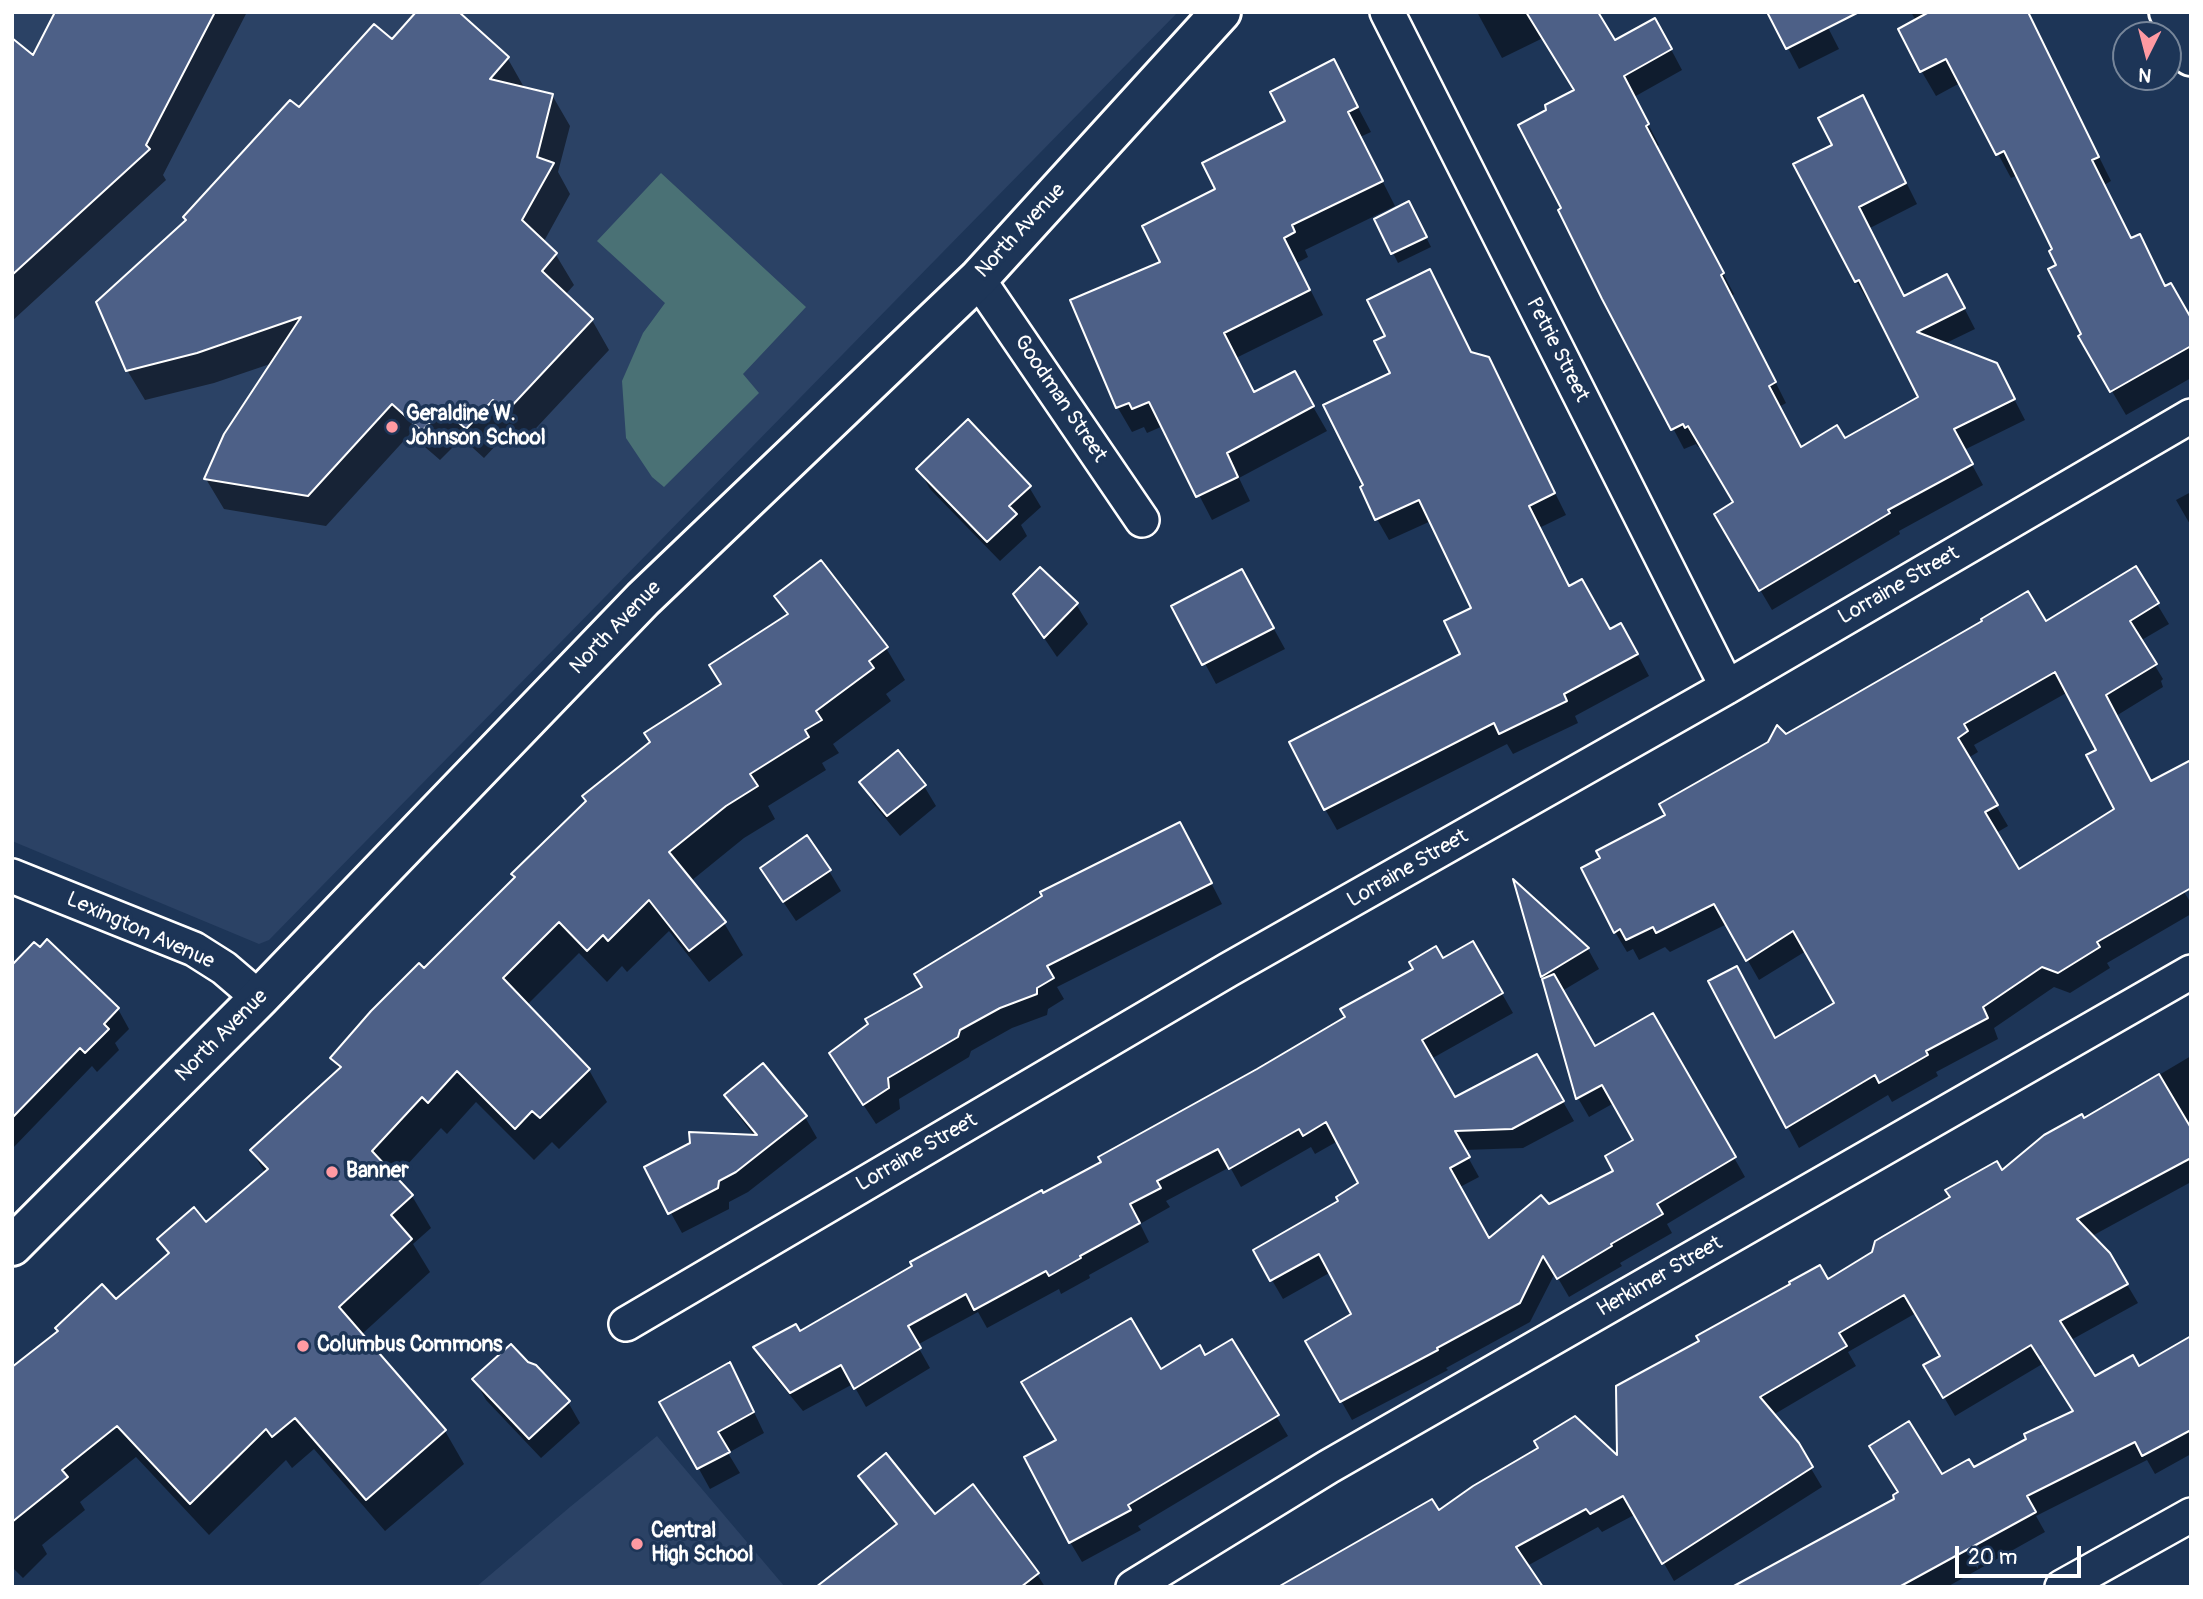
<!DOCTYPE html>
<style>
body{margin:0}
#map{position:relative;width:2203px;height:1599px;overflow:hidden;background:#1d3557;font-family:Pangolin,sans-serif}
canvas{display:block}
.frame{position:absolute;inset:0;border:14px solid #fff;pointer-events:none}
.north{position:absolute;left:2112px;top:21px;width:70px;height:70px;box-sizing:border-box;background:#1d3557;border:2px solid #77869a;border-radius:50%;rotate:186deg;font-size:19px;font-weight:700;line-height:28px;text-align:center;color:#fff}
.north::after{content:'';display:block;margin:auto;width:24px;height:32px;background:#ff9aa2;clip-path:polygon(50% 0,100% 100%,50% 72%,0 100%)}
.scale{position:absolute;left:1955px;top:1546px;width:126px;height:32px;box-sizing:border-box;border:4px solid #fff;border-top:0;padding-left:9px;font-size:21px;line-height:24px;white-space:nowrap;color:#fff;-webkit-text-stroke:5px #1d3557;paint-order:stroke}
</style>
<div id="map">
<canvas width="2203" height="1599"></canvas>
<div class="frame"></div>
<div class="north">N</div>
<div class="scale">20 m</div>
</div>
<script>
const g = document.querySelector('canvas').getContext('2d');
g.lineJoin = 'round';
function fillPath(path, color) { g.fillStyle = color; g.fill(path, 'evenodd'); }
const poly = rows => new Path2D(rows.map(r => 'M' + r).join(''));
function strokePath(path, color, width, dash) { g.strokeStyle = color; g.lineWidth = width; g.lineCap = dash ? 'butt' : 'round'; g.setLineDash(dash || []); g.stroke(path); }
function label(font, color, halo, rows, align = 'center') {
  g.font = font + ' Pangolin,sans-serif'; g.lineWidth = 7; g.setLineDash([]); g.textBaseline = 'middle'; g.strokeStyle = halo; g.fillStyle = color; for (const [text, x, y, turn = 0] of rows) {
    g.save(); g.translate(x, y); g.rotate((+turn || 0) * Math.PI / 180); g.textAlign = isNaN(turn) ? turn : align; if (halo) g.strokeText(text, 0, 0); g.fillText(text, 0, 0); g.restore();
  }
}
fillPath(poly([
 [12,12,1178,12,269,940,259,944,12,841],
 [657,1436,785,1587,476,1587,570,1507]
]), '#2b4265');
fillPath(poly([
 [661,173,806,307,743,374,759,393,664,487,652,477,626,438,622,381,643,333,665,303,597,241]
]), '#4a7175');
fillPath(poly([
 [57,12,247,12,163,175,166,180,12,321,12,46,34,58],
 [457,12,508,59,525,89,552,95,570,126,558,172,570,194,543,243,556,255,574,285,565,295,592,320,609,350,524,441,511,429,484,458,462,438,440,460,410,434,326,526,224,509,206,479,273,363,214,383,145,400,127,370,187,221,299,109,392,41],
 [1477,12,1596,12,1614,42,1666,40,1682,70,1634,97,1659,145,1656,147,1734,294,1732,296,1786,403,1779,407,1801,449,1844,441,1920,397,1871,300,1868,301,1856,281,1834,145,1874,118,1917,204,1870,228,1905,298,1958,296,1975,329,1944,344,1996,364,2025,420,1964,450,1983,485,1899,531,1900,534,1772,610,1716,515,1735,503,1702,445,1698,447,1696,444,1684,449,1604,298,1564,209,1549,110,1576,91,1543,38,1502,58],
 [1769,12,1820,12,1839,49,1799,69],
 [1911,12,2027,12,2111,181,2104,185,2132,240,2153,261,2166,287,2191,321,2191,378,2126,415,2080,337,2083,335,2054,250,2018,175,2011,178,1960,83,1936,96,1922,72,1900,29,1916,21],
 [1334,62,1371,132,1360,137,1395,206,1305,250,1308,257,1297,263,1323,315,1236,358,1254,394,1308,398,1327,431,1239,478,1250,501,1212,520,1163,426,1147,433,1144,427,1132,432,1118,408,1073,301,1163,262,1217,189,1287,122],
 [1414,213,1431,247,1398,263,1376,219],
 [1472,354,1488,358,1566,515,1539,528,1569,588,1610,631,1633,646,1649,676,1575,716,1578,723,1513,754,1507,744,1337,830,1325,809,1463,655,1474,608,1431,521,1389,540,1377,519],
 [919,469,1029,487,1041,507,1021,525,1027,536,1000,561,930,489],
 [2191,492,2191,526,2176,500],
 [1253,591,1285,649,1216,684,1174,606],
 [1015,595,1076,604,1088,624,1057,657],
 [777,597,886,648,905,680,886,694,891,701,833,744,839,753,822,763,826,770,768,806,775,819,744,838,691,881,724,923,743,955,709,982,669,931,627,972,622,966,607,982,579,953,527,1005,589,1070,607,1102,559,1149,552,1142,534,1160,476,1102,447,1134,441,1128,395,1178,412,1196,431,1228,413,1244,430,1272,361,1335,445,1431,464,1464,385,1531,314,1449,292,1468,286,1460,209,1535,136,1457,80,1502,85,1510,42,1545,47,1554,23,1578,12,1567,12,1370,116,1302,169,1255,160,1239,206,1225,265,1173,252,1151,340,1070,332,1058,722,685,788,617],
 [2157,604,2169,624,2140,641,2163,679,2161,681,2163,687,2116,716,2152,783,2191,772,2191,888,2184,892,2191,903,2191,914,2107,963,2110,968,2070,993,2054,987,1994,1028,1998,1039,1936,1072,1938,1076,1892,1102,1888,1095,1799,1148,1710,982,1775,1040,1837,1004,1806,951,1759,980,1727,924,1670,952,1665,947,1639,960,1633,949,1627,952,1615,932,1667,816,1785,737,2045,624],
 [2068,692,2098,751,2117,810,2018,871,1996,833,2008,826,1968,758,1978,752,1974,745],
 [861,782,924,786,936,806,900,836,873,803],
 [1191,844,1222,904,1057,987,1064,999,1048,1009,1047,1015,1012,1028,971,1051,969,1057,899,1099,900,1109,876,1124,843,1074],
 [829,871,841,891,796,921,774,888],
 [1516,885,1588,949,1599,969,1562,991,1594,1048,1653,1015,1745,1177,1667,1224,1672,1233,1620,1263,1622,1266,1569,1297,1555,1273,1530,1322,1446,1368,1448,1370,1352,1420,1307,1341,1353,1314,1331,1272,1283,1299,1255,1251,1341,1202,1361,1184,1338,1141,1315,1154,1311,1147,1241,1187,1230,1167,1166,1201,1170,1207,1140,1224,1149,1242,1089,1275,1090,1278,1061,1294,1059,1289,987,1328,978,1312,917,1345,930,1368,866,1407,853,1384,803,1411,766,1366,756,1348,799,1333,1103,1163,1473,943,1513,1013,1431,1059,1454,1099,1537,1056,1574,1121,1523,1148,1464,1150,1479,1177,1460,1187,1489,1240,1615,1171,1635,1141,1614,1103,1589,1117,1578,1098],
 [118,1009,129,1029,115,1043,119,1050,97,1072,92,1066,12,1149,12,1045],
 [2191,1056,2191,1182,2092,1236,2109,1254,2138,1303,2071,1340,2094,1378,2138,1368,2191,1339,2191,1454,2155,1474,2147,1460,2036,1516,2045,1532,1947,1587,1736,1587,1941,1477,1973,1470,2074,1412,2044,1363,1955,1416,1926,1366,1942,1356,1916,1313,1848,1352,1856,1366,1773,1415,1797,1445,1822,1487,1674,1581,1636,1514,1602,1532,1598,1527,1527,1566,1438,1513,1619,1459,1828,1281,2083,1120],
 [726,1095,805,1117,817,1138,748,1192,729,1202,729,1209,682,1233,646,1168,691,1144,755,1137,738,1115],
 [1231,1341,1288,1436,1138,1526,1141,1530,1082,1562,1070,1542,1058,1441,1160,1371,1205,1358],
 [475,1380,568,1402,580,1423,541,1458,486,1400],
 [741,1385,764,1433,728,1453,740,1473,710,1489,662,1402],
 [861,1476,1037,1574,1045,1587,819,1587,897,1526,872,1496]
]), '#0007');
const building = poly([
 [55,12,215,12,146,145,150,149,12,275,12,38,33,55,55,12],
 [416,12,459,12,509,57,490,79,553,94,537,157,554,163,522,220,557,253,542,271,593,319,506,412,493,400,466,429,443,409,422,431,392,404,308,496,204,479,224,434,301,317,197,353,126,371,96,302,186,220,183,217,290,100,299,107,374,24,392,39,416,12],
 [1526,12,1598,12,1615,40,1655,18,1672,49,1624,76,1649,124,1646,126,1724,273,1721,275,1776,382,1769,386,1801,447,1837,425,1845,438,1918,397,1859,280,1855,282,1793,164,1832,145,1818,118,1863,95,1906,183,1859,207,1904,296,1947,274,1965,308,1917,332,1997,363,2015,399,1954,429,1973,464,1888,510,1890,513,1759,591,1714,514,1733,502,1688,426,1685,428,1683,424,1671,430,1602,299,1558,210,1561,208,1518,125,1546,110,1545,105,1574,90,1526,12],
 [1767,12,1859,12,1786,49,1767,12],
 [1929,12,2028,12,2099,157,2092,160,2131,238,2140,234,2165,286,2171,283,2191,318,2191,346,2110,392,2078,336,2081,334,2048,269,2056,265,2049,251,2052,249,2004,151,1996,155,1946,59,1920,72,1898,29,1929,12],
 [1334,59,1358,107,1348,112,1383,181,1292,225,1295,232,1284,238,1310,290,1224,333,1254,392,1295,371,1314,406,1227,453,1238,477,1196,497,1149,402,1132,409,1129,403,1116,408,1070,300,1160,262,1142,226,1215,189,1202,163,1285,121,1270,92,1334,59],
 [1409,201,1427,237,1391,254,1374,219,1409,201],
 [1430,269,1471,352,1489,357,1555,493,1529,506,1569,586,1582,579,1610,629,1621,623,1638,654,1564,694,1567,701,1499,734,1494,723,1324,810,1289,742,1460,654,1444,621,1471,608,1419,500,1375,520,1360,487,1363,485,1323,405,1390,373,1374,341,1385,336,1367,300,1430,269],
 [968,419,1031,486,1009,506,1017,514,987,542,916,469,968,419],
 [821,560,888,647,869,661,874,668,816,711,822,720,805,730,809,737,750,774,758,786,726,806,669,852,726,922,689,951,649,900,608,941,603,935,587,951,559,922,503,978,590,1069,540,1118,532,1111,515,1129,457,1071,428,1103,422,1097,372,1151,413,1195,391,1215,412,1239,339,1307,446,1430,366,1500,295,1418,272,1437,266,1429,190,1504,117,1426,62,1470,68,1477,12,1522,12,1367,58,1331,55,1328,102,1284,116,1299,169,1253,157,1239,194,1207,206,1222,268,1169,250,1150,341,1067,330,1058,371,1011,419,963,424,968,515,877,511,874,586,801,582,796,650,742,644,733,721,684,709,665,788,614,774,596,821,560],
 [2136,566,2159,603,2130,621,2157,664,2106,695,2151,781,2191,760,2191,888,2097,942,2100,947,2058,973,2042,967,1983,1007,1988,1018,1926,1051,1928,1055,1879,1083,1875,1075,1786,1128,1708,981,1737,966,1775,1038,1834,1003,1793,931,1746,961,1714,904,1656,933,1653,927,1626,940,1620,929,1614,933,1581,868,1600,858,1596,851,1665,815,1659,804,1768,742,1777,725,1786,734,1982,621,1981,619,2028,591,2046,621,2136,566],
 [2055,672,2096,750,2086,755,2114,809,2019,869,1985,812,1998,805,1958,738,1968,731,1964,724,2055,672],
 [1040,567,1078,603,1044,638,1013,594,1040,567],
 [1242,569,1274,628,1202,665,1171,606,1242,569],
 [898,750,926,785,887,816,859,782,898,750],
 [1180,822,1212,883,1047,966,1054,978,1037,988,1037,994,1000,1008,960,1030,958,1037,888,1078,889,1088,863,1105,829,1053,868,1024,865,1019,922,987,914,974,1042,896,1040,892,1180,822],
 [807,835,831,870,783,902,760,868,807,835],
 [1513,879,1589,948,1541,977,1513,879],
 [47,939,119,1008,104,1024,109,1029,85,1053,80,1048,12,1118,12,965,34,942,40,947,47,939],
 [1473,941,1503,993,1422,1040,1455,1097,1537,1054,1564,1101,1512,1129,1455,1131,1470,1157,1450,1168,1489,1238,1541,1195,1549,1204,1613,1171,1605,1156,1633,1140,1602,1085,1576,1099,1542,979,1554,974,1595,1046,1653,1013,1736,1157,1657,1204,1663,1214,1611,1244,1612,1246,1557,1279,1543,1256,1520,1303,1437,1348,1438,1350,1340,1402,1305,1341,1351,1314,1319,1254,1270,1281,1253,1250,1338,1201,1336,1197,1358,1183,1326,1122,1303,1136,1299,1129,1229,1169,1218,1149,1157,1181,1161,1188,1130,1204,1140,1223,1080,1256,1081,1258,1049,1276,1046,1271,974,1310,966,1294,908,1326,921,1348,854,1389,841,1365,790,1393,753,1347,796,1324,800,1331,912,1266,910,1262,1042,1190,1043,1193,1101,1162,1098,1157,1257,1069,1345,1017,1340,1009,1413,969,1409,962,1436,946,1443,958,1473,941],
 [763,1063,807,1116,736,1172,719,1181,718,1188,668,1214,644,1167,690,1143,689,1132,757,1135,724,1095,763,1063],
 [2159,1074,2191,1128,2191,1158,2077,1219,2110,1253,2128,1284,2060,1321,2095,1376,2133,1355,2139,1366,2191,1336,2191,1430,2142,1456,2135,1442,2027,1496,2036,1512,1899,1587,1732,1587,1894,1499,1893,1495,1898,1492,1869,1446,1909,1421,1942,1474,1969,1459,1974,1467,2026,1439,2024,1434,2073,1411,2031,1345,1943,1398,1923,1365,1940,1356,1904,1295,1839,1333,1847,1346,1760,1397,1799,1443,1813,1467,1662,1564,1623,1496,1590,1514,1586,1509,1516,1547,1543,1587,1278,1587,1432,1499,1439,1510,1473,1486,1538,1448,1534,1441,1575,1416,1617,1455,1616,1386,1699,1341,1696,1336,1790,1284,1789,1282,1820,1265,1828,1279,1872,1252,1875,1241,1950,1197,1945,1190,1997,1161,2002,1170,2044,1135,2082,1114,2084,1118,2159,1074],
 [1131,1318,1161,1369,1200,1345,1205,1355,1232,1339,1279,1415,1128,1505,1131,1510,1069,1543,1024,1457,1056,1440,1021,1382,1131,1318],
 [511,1344,528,1362,536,1365,570,1401,529,1439,472,1379,511,1344],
 [730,1362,754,1412,718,1432,730,1452,697,1469,659,1402,730,1362],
 [886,1453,935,1514,973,1484,1039,1573,1021,1587,816,1587,897,1524,858,1476,886,1453]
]);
fillPath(building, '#4d6087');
strokePath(building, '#fff', 2);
const street = poly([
 [1387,12,1727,687],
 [978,279,1142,520],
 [12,876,194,949,224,968,259,998],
 [626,1324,1228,970,1727,687,2191,416],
 [1133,1587,1328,1467,2191,972],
 [2062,1587,2191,1515]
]);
const secondary = poly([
 [2169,12,2191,56]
]);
const primary = poly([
 [12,1246,259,998,643,599,978,279,1221,12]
]);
strokePath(street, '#fff', 38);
strokePath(secondary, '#fff', 44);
strokePath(primary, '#fff', 44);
strokePath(street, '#1d3557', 33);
strokePath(secondary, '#1d3557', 38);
strokePath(primary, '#1d3557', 38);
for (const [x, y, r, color] of [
 [392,427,7,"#ff9aa2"],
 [332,1172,7,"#ff9aa2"],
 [303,1346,7,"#ff9aa2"],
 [637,1544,7,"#ff9aa2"]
]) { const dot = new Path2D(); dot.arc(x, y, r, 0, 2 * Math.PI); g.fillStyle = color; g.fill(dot); strokePath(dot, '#1d3557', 2.5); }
label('21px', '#fff', '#1d3557', [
 ["North Avenue",1021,231,-47],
 ["Petrie Street",1557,350,63],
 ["Goodman Street",1060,399,56],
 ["Lorraine Street",1899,586,-30],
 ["North Avenue",616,628,-46],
 ["Lorraine Street",1408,869,-30],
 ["Lexington Avenue",140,931,24],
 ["North Avenue",222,1036,-45],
 ["Lorraine Street",917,1153,-30],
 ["Herkimer Street",1660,1277,-30]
]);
label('bold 21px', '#fff', '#1d3557', [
 ["Geraldine W.",406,415],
 ["Johnson School",406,439],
 ["Banner",346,1172],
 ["Columbus Commons",317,1346],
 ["Central",651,1532],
 ["High School",651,1556]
], 'left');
</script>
